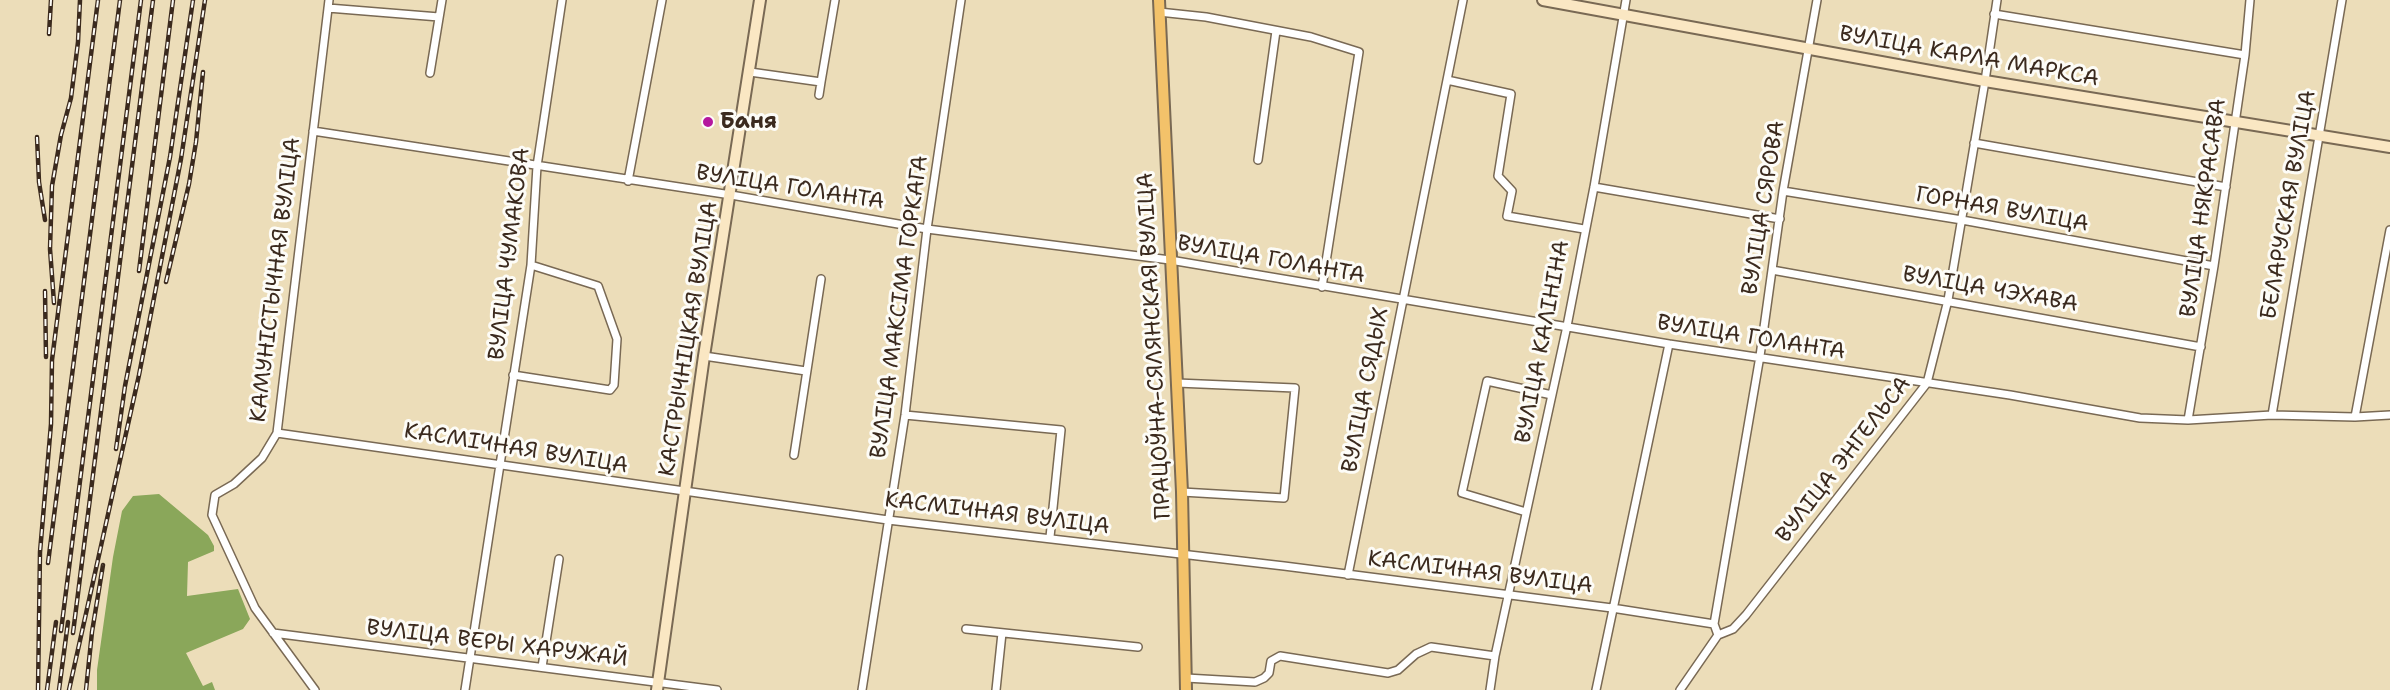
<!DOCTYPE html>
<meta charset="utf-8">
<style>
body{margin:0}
canvas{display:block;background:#ecddb9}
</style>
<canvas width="2390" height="690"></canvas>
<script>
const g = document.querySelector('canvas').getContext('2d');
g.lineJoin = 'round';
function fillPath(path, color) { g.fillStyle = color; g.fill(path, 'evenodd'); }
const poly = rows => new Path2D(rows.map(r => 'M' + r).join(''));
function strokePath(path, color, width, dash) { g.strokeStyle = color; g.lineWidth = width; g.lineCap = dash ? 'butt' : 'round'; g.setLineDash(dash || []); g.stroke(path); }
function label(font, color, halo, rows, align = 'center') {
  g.font = font + ' "Shantell Sans",sans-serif'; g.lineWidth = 6; g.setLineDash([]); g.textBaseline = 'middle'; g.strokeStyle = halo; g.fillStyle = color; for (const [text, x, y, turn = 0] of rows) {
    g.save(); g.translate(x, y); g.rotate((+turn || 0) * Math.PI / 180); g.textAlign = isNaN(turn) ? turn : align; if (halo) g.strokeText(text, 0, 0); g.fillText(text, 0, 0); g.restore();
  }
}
fillPath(poly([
 [159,494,208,535,214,546,214,551,188,562,187,596,238,589,250,619,243,629,186,653,203,686,212,682,215,690,97,690,97,670,113,557,122,511,133,496]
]), '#8aa75a');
const street = poly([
 [328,8,439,17],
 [1159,12,1206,17,1311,37,1359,52,1322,287],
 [1994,14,2245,55],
 [750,72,821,82,835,0],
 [430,73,442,0],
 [1447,80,1511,94,1498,176,1512,191,1507,216,1584,229],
 [819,95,821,82],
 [313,131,731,195,927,229,1170,260,1669,344,2010,395,2140,418,2188,420,2272,415,2355,417,2390,415],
 [1974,143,2226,187],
 [1258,160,1276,31],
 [628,181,662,0],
 [1594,187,1780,219],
 [1783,191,1962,220,2214,266],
 [1772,270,2201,347],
 [704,356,806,371],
 [513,375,610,390,614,385,617,339,598,286,531,265],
 [1177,383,1295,388,1284,498,1182,492],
 [905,415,1061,430,1050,537],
 [2272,415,2342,0],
 [2355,417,2390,230],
 [2188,420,2214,266,2245,55,2250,0],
 [277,433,888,520,1284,566,1612,608,1714,624],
 [794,455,821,279],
 [1526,512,1462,493,1487,381,1552,395],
 [1348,575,1463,0],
 [966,629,1138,647],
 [273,633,717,690],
 [1718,635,1714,624,1760,356,1783,191,1817,0],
 [542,667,559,559],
 [1186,678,1255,682,1264,678,1269,673,1271,661,1280,656,1388,673,1398,670,1416,654,1431,647,1495,656],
 [315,690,255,608,212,515,215,495,234,484,262,458,277,433,329,0],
 [465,690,531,265,537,166,562,0],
 [862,690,905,415,927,229,961,0],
 [996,690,1002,633],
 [1490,690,1495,656,1567,326,1594,187,1626,0],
 [1596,690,1669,344],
 [1680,690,1718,635,1733,629,1746,615,1927,383,1948,300,1985,81,1997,0]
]);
const secondary = poly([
 [1543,0,1985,81,2390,147],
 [657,690,704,356,760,0]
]);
const primary = poly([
 [1159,0,1182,492,1186,690]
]);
strokePath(street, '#796954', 10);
strokePath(secondary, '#796954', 14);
strokePath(primary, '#796954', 14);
strokePath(street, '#fff', 7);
strokePath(secondary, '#fae7c3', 10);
strokePath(primary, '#f3c26a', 10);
const rail = poly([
 [49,34,51,0],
 [37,137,39,182,45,220],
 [139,271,173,0],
 [166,282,189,184,196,142,203,72],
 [45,291,46,357],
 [54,303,50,249,52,186,61,135,71,98,78,42,80,0],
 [116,449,125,386,170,157,193,0],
 [48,563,120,0],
 [61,631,141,0],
 [73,633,153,0],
 [38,690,40,552,51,424,52,360,98,0],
 [47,690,56,622],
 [59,690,68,622],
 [69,690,139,375,181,159,205,0],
 [86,690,92,632,103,565]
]);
strokePath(rail, '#3b2a1e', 4.5);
strokePath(rail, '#fdfcf7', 2, [7]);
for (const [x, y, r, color] of [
 [708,122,6,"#b5179e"]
]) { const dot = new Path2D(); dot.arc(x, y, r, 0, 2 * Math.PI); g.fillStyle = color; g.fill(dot); strokePath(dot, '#fdfcf7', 2); }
label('22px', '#3b2a1e', '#fdfcf7', [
 ["ВУЛІЦА КАРЛА МАРКСА",1969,57,10],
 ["ВУЛІЦА ГОЛАНТА",790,188,9],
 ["БЕЛАРУСКАЯ ВУЛІЦА",2289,205,-80],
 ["ВУЛІЦА СЯРОВА",1764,208,-81],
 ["ВУЛІЦА НЯКРАСАВА",2204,208,-82],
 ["ГОРНАЯ ВУЛІЦА",2002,210,10],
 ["ВУЛІЦА ЧУМАКОВА",510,254,-83],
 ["ВУЛІЦА ГОЛАНТА",1271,260,10],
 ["КАМУНІСТЫЧНАЯ ВУЛІЦА",276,280,-83],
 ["ВУЛІЦА ЧЭХАВА",1990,290,10],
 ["ВУЛІЦА МАКСІМА ГОРКАГА",900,307,-82],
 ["ВУЛІЦА ГОЛАНТА",1751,338,9],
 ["КАСТРЫЧНІЦКАЯ ВУЛІЦА",689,339,-81],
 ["ВУЛІЦА КАЛІНІНА",1543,342,-79],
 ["ПРАЦОЎНА-СЯЛЯНСКАЯ ВУЛІЦА",1155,346,-93],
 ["ВУЛІЦА СЯДЫХ",1366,390,-79],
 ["КАСМІЧНАЯ ВУЛІЦА",516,449,9],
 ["ВУЛІЦА ЭНГЕЛЬСА",1844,460,-52],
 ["КАСМІЧНАЯ ВУЛІЦА",997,514,7],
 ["КАСМІЧНАЯ ВУЛІЦА",1480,573,7],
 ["ВУЛІЦА ВЕРЫ ХАРУЖАЙ",497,644,7]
]);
label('bold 22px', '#3b2a1e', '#fdfcf7', [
 ["Баня",720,122]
], 'left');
</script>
